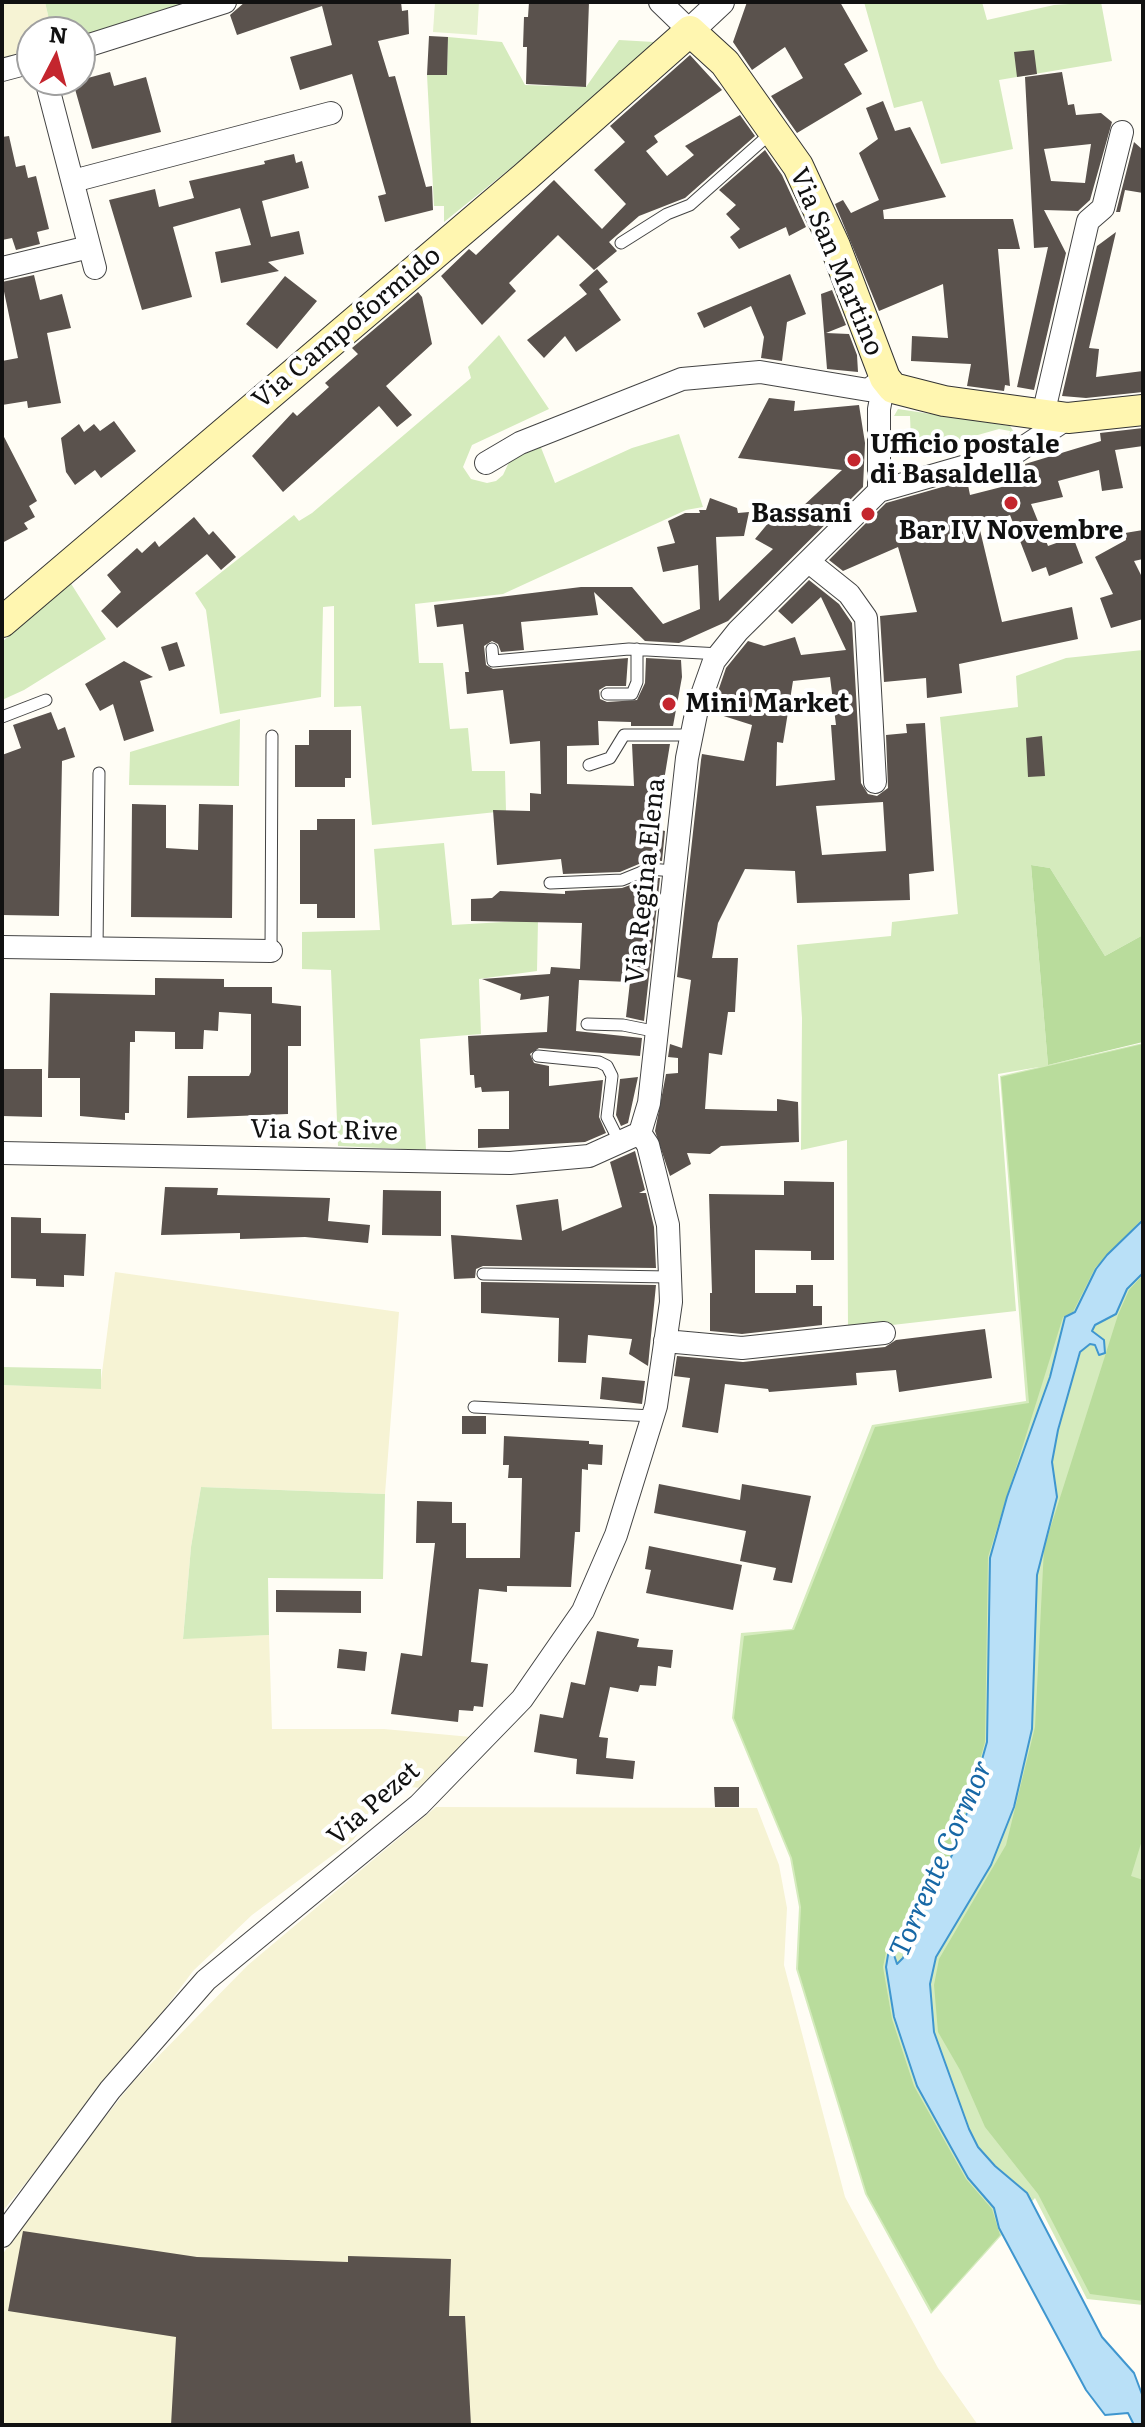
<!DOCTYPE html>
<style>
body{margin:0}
#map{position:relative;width:1145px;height:2427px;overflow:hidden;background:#fffdf5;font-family:Literata,serif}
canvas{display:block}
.frame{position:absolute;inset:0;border:4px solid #111;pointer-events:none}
.north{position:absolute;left:16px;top:16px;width:80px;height:80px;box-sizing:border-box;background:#fff;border:2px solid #a0a0a0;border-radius:50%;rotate:6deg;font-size:22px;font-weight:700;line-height:32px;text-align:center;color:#111}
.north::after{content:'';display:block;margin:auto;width:28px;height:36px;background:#c4262e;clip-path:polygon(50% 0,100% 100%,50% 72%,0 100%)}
</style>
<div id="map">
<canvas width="1145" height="2427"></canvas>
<div class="frame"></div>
<div class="north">N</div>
</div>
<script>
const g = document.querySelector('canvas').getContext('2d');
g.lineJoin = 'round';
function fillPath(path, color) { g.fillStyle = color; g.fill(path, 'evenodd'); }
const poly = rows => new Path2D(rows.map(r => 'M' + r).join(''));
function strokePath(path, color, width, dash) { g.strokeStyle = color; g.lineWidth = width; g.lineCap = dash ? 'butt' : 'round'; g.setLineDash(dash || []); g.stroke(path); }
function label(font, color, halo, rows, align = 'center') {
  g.font = font + ' Literata,serif'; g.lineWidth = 8; g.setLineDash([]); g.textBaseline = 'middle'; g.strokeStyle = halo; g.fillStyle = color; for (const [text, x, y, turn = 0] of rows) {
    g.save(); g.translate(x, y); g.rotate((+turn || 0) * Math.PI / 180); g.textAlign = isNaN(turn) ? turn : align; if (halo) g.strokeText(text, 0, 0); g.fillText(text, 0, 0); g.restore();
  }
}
fillPath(poly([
 [2,2,45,2,52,32,32,32,32,56,2,63],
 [115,1272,399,1312,385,1494,201,1487,191,1547,183,1638,269,1635,272,1729,384,1729,471,1737,422,1788,395,1786,353,1840,252,1915,193,1971,134,2050,2,2212,2,1385,100,1388],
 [436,1807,757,1808,779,1865,787,1908,784,1965,845,2197,938,2368,978,2425,2,2425,2,2255,57,2178,133,2082,248,1965]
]), '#f6f3d4');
fillPath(poly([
 [45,2,202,2,80,43,80,32,52,32],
 [864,2,982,2,987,20,1054,5,1101,2,1112,61,999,80,1013,149,941,164,922,101,894,108],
 [448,37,502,42,525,85,586,87,619,40,654,42,585,108,444,222,444,206,434,206,427,75,447,75],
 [499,335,549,409,472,445,463,467,471,479,487,483,496,481,503,475,511,458,538,440,555,483,632,448,679,434,703,507,686,510,503,594,415,604,419,663,443,663,450,729,468,728,472,771,505,771,506,811,372,825,361,706,334,707,334,606,323,607,321,697,220,714,206,610,195,593,294,515,299,521,312,513,471,378,468,367],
 [898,409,1010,426,1014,432,1008,444,1010,431,999,429,925,450,911,441,910,416,894,416],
 [70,582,106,639,24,690,2,700,2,642],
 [1143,650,1143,935,1105,956,1050,868,1031,865,1048,1065,1143,1043,1143,2305,1087,2299,1035,2198,931,2314,865,2194,796,1969,799,1907,790,1858,732,1718,741,1633,792,1629,872,1425,1026,1401,1000,1076,1039,1067,998,1074,1016,1311,848,1330,847,1140,801,1150,802,1018,797,945,891,936,892,922,958,914,940,717,1018,707,1016,676,1066,658],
 [240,719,239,786,129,785,130,752],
 [444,843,452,925,538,920,537,971,479,979,481,1034,420,1039,426,1150,338,1146,331,970,302,969,302,932,380,930,374,849],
 [2,1367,101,1369,101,1389,2,1385],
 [201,1487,385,1494,383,1579,268,1578,269,1635,183,1639,191,1547]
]), '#d5ebbd');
fillPath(poly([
 [1031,865,1050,868,1105,956,1143,935,1143,1042,1048,1065],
 [1143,1044,1143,1218,1095,1268,1073,1312,1063,1317,988,1557,985,1742,956,1844,913,1924,889,1938,883,1967,892,2019,914,2086,966,2179,992,2209,1000,2235,932,2311,867,2194,798,1969,801,1907,792,1858,734,1718,744,1636,794,1630,875,1427,1029,1403,1001,1077],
 [1143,1275,1143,1837,1131,1876,1143,1880,1143,2301,1090,2294,1038,2194,985,2127,960,2070,938,2032,934,1985,939,1959,1006,1845,1035,1727,1044,1548,1118,1315,1129,1290]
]), '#b9dc9c');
fillPath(poly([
 [435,2,479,2,477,35,433,32]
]), '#e6f2cf');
const water = poly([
 [1143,1220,1143,1273,1127,1289,1116,1314,1095,1325,1092,1331,1104,1340,1105,1353,1099,1355,1095,1345,1090,1344,1080,1352,1058,1430,1052,1462,1057,1497,1037,1575,1032,1729,1014,1807,991,1865,936,1957,930,1984,934,2032,969,2129,978,2147,995,2166,1027,2193,1102,2337,1134,2373,1143,2397,1143,2425,1134,2425,1128,2413,1105,2415,1086,2390,999,2228,994,2208,968,2178,938,2124,917,2086,894,2017,886,1967,890,1943,897,1964,903,1958,919,1916,958,1844,987,1742,990,1558,1007,1497,1050,1377,1065,1317,1075,1312,1096,1269,1107,1255,1143,1220]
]);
fillPath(water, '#b9e0f7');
strokePath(water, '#3f96cf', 2);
fillPath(poly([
 [245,2,401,2,402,11,408,10,409,34,378,41,389,77,395,76,426,187,432,186,433,210,385,222,378,196,386,194,352,74,300,90,290,57,332,45,322,6,237,35,230,15],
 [529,2,589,2,586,87,526,84,527,47,523,47,524,17,528,17],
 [747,2,840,2,868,51,844,64,862,94,797,133,771,96,803,78,785,47,752,70,733,42],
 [429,36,448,37,447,75,427,75],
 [1034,50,1037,74,1017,77,1014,52],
 [690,55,722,90,654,136,658,142,646,151,667,176,694,155,685,146,740,115,755,136,685,198,639,216,609,242,617,251,594,270,558,235,509,283,516,291,482,325,441,276,469,249,476,255,554,180,602,229,626,204,594,170,625,142,610,126],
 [110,72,114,86,146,77,161,132,92,149,73,82],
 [1062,72,1068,105,1074,104,1076,115,1101,113,1112,122,1090,200,1078,211,1044,210,1066,253,1034,390,1017,387,1048,247,1034,248,1025,77],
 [1091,144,1085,183,1051,181,1044,149],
 [883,101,895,131,910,127,946,197,883,210,884,219,1013,219,1020,249,998,249,1010,386,1005,385,1004,391,967,386,971,364,911,361,912,336,948,338,943,284,879,311,835,204,843,200,851,213,879,200,859,153,878,139,866,108],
 [9,136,16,167,25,165,28,178,36,176,49,229,37,232,40,244,16,250,12,238,2,240,2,137],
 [1134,142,1143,150,1143,193,1125,190,1120,212,1116,212],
 [765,150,782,175,806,227,789,236,786,227,739,249,730,237,740,229,726,214,736,205,719,190],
 [294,154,296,163,302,161,309,188,262,201,271,237,299,231,304,254,268,262,279,271,221,283,215,252,251,245,240,208,173,227,192,297,142,310,109,200,155,189,159,207,194,198,189,181,265,164,264,161],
 [1116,232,1089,348,1099,349,1096,377,1143,371,1143,392,1086,398,1062,396,1097,246],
 [597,269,608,282,599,289,621,320,576,352,565,336,544,358,527,340,587,294,579,285],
 [790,274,806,314,787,322,782,361,761,358,764,337,751,306,704,328,697,313],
 [34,275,40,300,62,294,71,328,47,333,61,403,28,408,27,401,2,405,2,361,18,358,2,282],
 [285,276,317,301,277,349,246,324],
 [832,290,846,325,826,333,849,334,857,355,858,372,827,369,821,294],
 [418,292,422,297,432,344,386,386,412,415,397,427,379,406,283,492,252,456,293,412,297,416,329,387,325,383,358,354,352,348],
 [769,398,795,401,794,411,859,405,865,443,863,487,728,621,679,643,645,641,594,592,598,615,521,622,524,650,501,652,498,644,492,641,484,646,486,665,493,669,628,658,626,686,606,686,599,690,600,699,607,702,637,700,645,683,646,658,681,660,682,677,673,726,631,726,631,722,598,721,599,745,567,746,567,784,634,786,632,744,670,744,656,829,665,831,662,861,646,861,620,872,563,874,561,859,497,865,493,810,530,811,530,793,541,794,540,741,510,744,503,690,467,694,465,672,469,672,463,624,437,627,434,605,581,587,632,587,663,624,700,609,698,565,663,572,657,547,675,543,668,521,685,513,700,513,699,510,706,510,710,498,737,508,738,513,749,512,744,536,716,537,719,601,773,549,755,539,779,510,789,519,842,470,738,458],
 [114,421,136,451,101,478,95,470,75,485,66,472,61,438,79,424,84,432,94,424,100,431],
 [1143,428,1143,446,1115,450,1123,488,1102,491,1099,470,1058,481,1063,497,1031,504,1048,546,1073,537,1083,563,1049,576,1046,567,1032,572,1010,515,979,526,1002,622,1072,607,1078,639,959,664,962,693,927,698,926,678,884,682,880,616,917,612,898,547,843,571,829,560,886,503,967,480,970,495,1029,480,1025,464,1101,441,1100,433],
 [2,433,37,501,29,506,35,517,24,523,28,529,2,543],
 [194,517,209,535,213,531,236,557,221,570,207,554,117,628,101,611,121,592,107,575,137,548,142,553,155,541,159,547],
 [1143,530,1143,559,1134,561,1143,579,1143,619,1111,628,1100,598,1113,594,1095,557,1126,540,1125,533],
 [809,580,839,604,852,623,861,783,868,794,877,796,888,788,886,735,907,733,906,724,925,723,934,871,909,874,910,900,797,903,795,871,745,869,718,923,712,958,738,958,735,1012,728,1012,722,1055,709,1053,705,1109,777,1111,777,1099,798,1102,799,1142,721,1146,710,1154,687,1153,691,1164,670,1176,655,1131,666,1074,678,1073,678,1058,668,1057,670,1044,682,1048,691,980,677,977,701,760,702,754,744,761,752,725,711,712,726,668,748,641,764,646,795,637,801,655,846,650,821,597,792,624,778,611],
 [830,677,836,725,831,725,835,780,776,786,777,742,783,743,793,681],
 [883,802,886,851,822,855,816,806],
 [177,642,185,666,169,671,161,647],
 [124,661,153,677,140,681,154,731,124,741,113,704,100,711,85,684],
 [51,712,58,730,65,727,75,757,62,761,59,916,2,915,2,755,21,748,13,725],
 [309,730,351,730,351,778,345,778,345,787,295,787,295,745,309,745],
 [1042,736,1045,776,1028,777,1026,738],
 [132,804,166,805,166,848,198,850,199,804,233,805,232,918,131,917],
 [317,819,355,819,355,918,317,918,317,904,300,904,300,830,317,830],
 [650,878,660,878,644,1021,626,1017,630,982,579,980,576,1031,642,1038,640,1056,539,1048,530,1054,534,1063,549,1066,549,1086,603,1080,599,1117,606,1133,585,1142,478,1148,478,1129,509,1129,509,1091,482,1092,481,1087,475,1088,474,1075,470,1075,468,1036,547,1032,549,996,520,1000,521,994,482,979,550,974,551,967,580,969,582,923,471,921,471,899,492,898,500,891,565,894,565,891,622,888],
 [155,978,224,979,224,987,272,987,272,1003,301,1006,301,1046,288,1046,288,1114,187,1118,188,1076,249,1076,251,1072,251,1014,219,1012,218,1031,204,1030,203,1049,175,1049,175,1032,135,1031,135,1042,130,1042,129,1113,125,1113,125,1120,80,1116,80,1078,48,1078,50,993,155,995],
 [2,1069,42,1069,42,1117,2,1116],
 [638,1077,628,1123,621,1126,616,1115,620,1079],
 [635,1151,645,1190,639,1193,646,1193,654,1227,656,1268,483,1266,476,1269,475,1278,454,1279,451,1235,522,1240,516,1205,558,1199,562,1231,622,1207,610,1162],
 [784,1181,834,1182,834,1260,811,1260,811,1251,755,1250,755,1293,796,1293,796,1285,813,1285,813,1306,822,1306,822,1325,742,1334,710,1331,710,1293,712,1293,709,1194,784,1195],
 [165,1187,218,1188,217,1195,330,1198,328,1221,370,1225,368,1243,305,1237,240,1239,240,1233,161,1235],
 [383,1190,441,1191,441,1236,382,1235],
 [11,1217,41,1218,41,1233,86,1234,84,1276,64,1275,64,1287,36,1286,36,1279,11,1278],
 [481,1282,656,1285,648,1366,629,1354,632,1339,588,1335,586,1363,558,1362,559,1318,481,1313],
 [985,1329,992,1378,899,1392,896,1370,856,1373,857,1385,769,1392,768,1389,725,1384,718,1433,682,1427,690,1378,674,1376,677,1356,743,1362,885,1347,896,1340],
 [602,1377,645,1381,642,1404,600,1399],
 [462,1416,486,1416,486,1434,462,1434],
 [504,1436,589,1441,589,1444,603,1445,602,1465,588,1464,588,1470,582,1469,580,1532,575,1532,571,1587,507,1586,507,1592,479,1589,471,1662,488,1664,483,1707,474,1706,473,1711,459,1710,458,1722,391,1714,401,1653,422,1656,435,1543,416,1543,417,1501,452,1502,452,1523,466,1523,466,1558,520,1558,522,1478,508,1478,509,1465,503,1465],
 [659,1484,740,1500,742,1484,811,1496,792,1583,773,1580,776,1568,740,1561,746,1531,654,1513],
 [649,1546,742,1565,733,1610,646,1593,651,1570,645,1569],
 [276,1590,361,1591,361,1613,276,1612],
 [597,1631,639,1639,637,1647,673,1650,671,1668,658,1666,656,1686,640,1685,638,1692,610,1687,599,1737,608,1738,606,1758,635,1761,633,1779,576,1774,577,1759,534,1752,540,1714,563,1718,571,1682,585,1685],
 [339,1649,367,1652,365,1671,337,1668],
 [714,1787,739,1787,739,1807,715,1807],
 [23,2231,197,2257,348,2262,348,2256,451,2259,449,2316,465,2316,471,2425,171,2425,176,2337,8,2311]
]), '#5a524d');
const service = poly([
 [621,243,667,214,690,205,771,133],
 [492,649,493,661,629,649,720,654],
 [607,694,632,694,637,682,637,649],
 [2,717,46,700],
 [589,765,610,758,624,735,692,735],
 [550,883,622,880,649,869,674,871],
 [97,949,99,773],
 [271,951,272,736],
 [587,1024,623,1025,658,1032],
 [538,1056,599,1062,607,1066,612,1076,607,1117,620,1143],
 [483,1274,670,1277],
 [474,1407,653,1416]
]);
const minor = poly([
 [660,2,690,31],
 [80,48,225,2],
 [2,70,32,62],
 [46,80,95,268],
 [73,181,331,113],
 [2,268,89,247],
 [1043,415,1088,221,1103,208,1122,132],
 [486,463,520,443,682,379,760,372,868,390,885,378],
 [879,491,879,409,885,378],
 [809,562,849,594,866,618,875,782],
 [2,947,271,951],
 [2,1153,510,1163,589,1156,640,1133],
 [665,1341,742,1348,884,1333],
 [2,2236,110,2090,206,1980,419,1805,522,1699,583,1611,616,1535,656,1406,671,1302,668,1225,648,1145,640,1133,649,1103,687,758,697,709,714,661,738,631,879,491,1018,451,1068,418]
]);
const tertiary = poly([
 [690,31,721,2]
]);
const secondary = poly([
 [2,622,525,177,690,31,725,63,798,166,835,246,885,378,893,388,944,401,1068,418,1143,410]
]);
strokePath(service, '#444', 13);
strokePath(minor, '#444', 24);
strokePath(tertiary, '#444', 28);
strokePath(secondary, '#333', 32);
strokePath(service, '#fff', 11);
strokePath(minor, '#fff', 22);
strokePath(tertiary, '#fff', 26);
strokePath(secondary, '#fff6b0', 30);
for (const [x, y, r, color] of [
 [854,460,8,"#c4262e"],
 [1011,503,8,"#c4262e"],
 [868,514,8,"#c4262e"],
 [669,704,8,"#c4262e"]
]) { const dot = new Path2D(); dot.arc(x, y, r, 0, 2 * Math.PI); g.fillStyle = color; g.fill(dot); strokePath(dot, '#fff', 3); }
label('26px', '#111', '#fff', [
 ["Via San Martino",836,262,67],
 ["Via Campoformido",347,328,-40],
 ["Via Regina Elena",646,881,-84],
 ["Via Sot Rive",324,1131,1],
 ["Via Pezet",374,1804,-41]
]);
label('bold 26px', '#111', '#fff', [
 ["Ufficio postale",870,445],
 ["di Basaldella",870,475],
 ["Bassani",852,514,"right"],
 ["Bar IV Novembre",1011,531,"center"],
 ["Mini Market",685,704]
], 'left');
label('italic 28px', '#1768a6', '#fff', [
 ["Torrente Cormor",942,1859,-66]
]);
</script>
